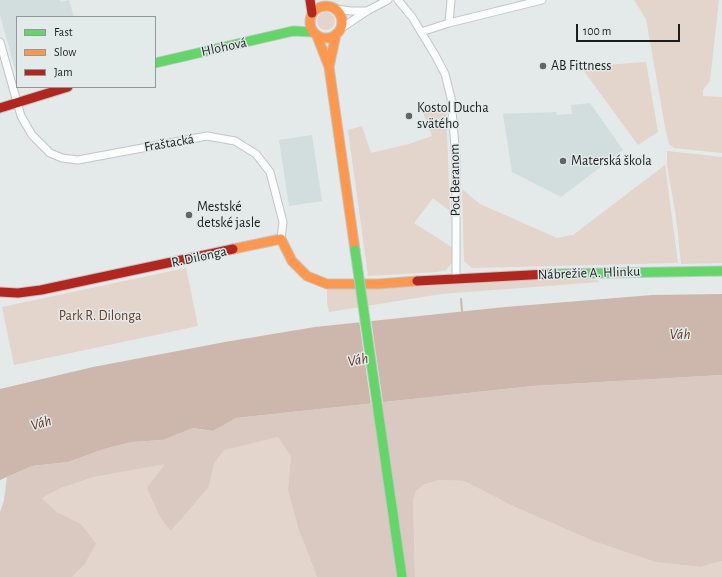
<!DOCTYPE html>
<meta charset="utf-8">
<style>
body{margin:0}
#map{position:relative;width:722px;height:577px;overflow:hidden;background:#e4e9e9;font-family:"Alegreya Sans",sans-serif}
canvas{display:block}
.legend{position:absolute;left:16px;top:16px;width:140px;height:72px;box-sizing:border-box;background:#e3eaea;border:1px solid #939898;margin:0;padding:5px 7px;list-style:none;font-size:12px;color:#1c1e1e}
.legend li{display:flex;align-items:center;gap:8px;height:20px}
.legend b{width:20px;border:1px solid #939898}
.scale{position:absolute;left:576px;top:24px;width:104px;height:18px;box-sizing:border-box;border:2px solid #1c1e1e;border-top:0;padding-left:5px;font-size:12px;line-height:14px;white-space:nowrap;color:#1c1e1e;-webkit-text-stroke:3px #e3eaea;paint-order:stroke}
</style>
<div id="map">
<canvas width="722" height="577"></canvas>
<ul class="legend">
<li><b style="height:5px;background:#63d668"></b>Fast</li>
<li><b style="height:5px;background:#ff974d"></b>Slow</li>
<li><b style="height:5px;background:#b3261e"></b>Jam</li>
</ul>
<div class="scale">100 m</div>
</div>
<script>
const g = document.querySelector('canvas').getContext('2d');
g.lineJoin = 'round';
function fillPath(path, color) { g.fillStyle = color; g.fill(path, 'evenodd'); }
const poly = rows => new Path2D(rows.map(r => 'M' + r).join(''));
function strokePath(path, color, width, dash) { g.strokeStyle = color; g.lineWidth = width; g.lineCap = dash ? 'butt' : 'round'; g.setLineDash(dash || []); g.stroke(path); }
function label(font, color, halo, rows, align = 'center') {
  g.font = font + ' "Alegreya Sans",sans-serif'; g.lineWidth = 3; g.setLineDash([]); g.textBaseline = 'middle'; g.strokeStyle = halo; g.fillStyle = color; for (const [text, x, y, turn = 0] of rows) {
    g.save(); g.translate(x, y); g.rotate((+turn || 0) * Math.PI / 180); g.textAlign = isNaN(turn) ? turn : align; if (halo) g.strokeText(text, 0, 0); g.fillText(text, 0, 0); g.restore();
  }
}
fillPath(poly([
 [0,0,60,0,61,2,69,0,74,17,17,17,17,76,0,15],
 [590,103,623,150,561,197,512,172,503,114,556,112,557,115,572,114,571,105],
 [312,135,322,201,289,206,279,140]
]), '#d2ddde');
fillPath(poly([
 [634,0,719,0,710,81,703,90,703,96,722,97,722,153,674,148,669,144,666,132,646,19],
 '317 21a9 9 0 1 1 18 0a9 9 0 1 1-18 0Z',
 [646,62,658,132,638,145,581,67],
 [446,106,450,211,433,198,414,223,453,248,452,263,446,270,437,272,368,276,348,130,362,126,371,153,409,144,432,136,423,112],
 [667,151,722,157,722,263,681,264,676,217,667,165],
 [665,165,678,263,472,268,464,261,462,189,480,204,557,238,573,235],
 [186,268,198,326,14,365,2,307],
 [560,278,579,278,598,280,599,282,441,294,329,312,327,302,327,289,376,289],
 [278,437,291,456,288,490,298,528,317,577,72,577,84,565,81,524,57,512,42,498,61,488,94,477,165,463,171,531,209,487,214,464,224,449],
 [439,480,464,481,515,507,593,541,655,562,700,567,722,561,722,577,415,577,413,500,416,491,423,485]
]), '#e3d4cc');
fillPath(poly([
 [722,375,722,561,700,567,655,562,593,541,515,507,464,481,439,480,423,485,416,491,413,500,415,577,317,577,298,528,288,490,291,456,278,437,224,450,214,464,209,487,171,531,160,517,147,488,165,464,94,477,61,488,42,498,57,512,81,524,96,544,84,565,72,577,0,577,0,512,4,500,7,477,32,466,68,462,104,449,132,442,163,440,193,428,213,431,236,418,533,386]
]), '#dac9c1');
fillPath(poly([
 [722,294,722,375,533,386,236,418,213,431,193,428,163,440,132,442,104,449,68,462,32,466,0,480,0,389,93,367,225,342,315,327,505,307,652,295]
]), '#cdb7ad');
fillPath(poly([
 [371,319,383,403,371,405,359,320]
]), '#e4e9e9');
strokePath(poly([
 [461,299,462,311]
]), '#cdb7ad', 2);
const street = poly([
 [398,0,412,17,435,55,445,74,451,98,456,159,456,278],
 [336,9,351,11,367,11],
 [449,23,451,0],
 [340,29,367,11,388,0],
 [421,32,449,23,542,0],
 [0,42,21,116,32,135,50,153,62,158,78,160,207,136,235,141,256,154,270,172,283,222,281,239]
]);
const fast = poly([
 [155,63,293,31,313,32],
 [549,274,722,271]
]);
const slow = poly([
 '310 22a16 16 0 1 1 32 0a16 16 0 1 1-32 0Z',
 [317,36,329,67,355,250],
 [329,67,336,34],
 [233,249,281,239,292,261,307,276,327,284,378,284,417,281]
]);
const jam = poly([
 [310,0,312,13],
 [0,108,68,87],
 [417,281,549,274],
 [0,292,18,293,41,290,233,249]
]);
strokePath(street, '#c1c5c5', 9);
strokePath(fast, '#c1c5c5', 11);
strokePath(slow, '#c1c5c5', 11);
strokePath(jam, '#c1c5c5', 11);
strokePath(street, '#fbfcfc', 7);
strokePath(fast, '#63d668', 9);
strokePath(slow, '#ff974d', 9);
strokePath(jam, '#b3261e', 9);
const fastBridge = poly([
 [355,250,402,577]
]);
strokePath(fastBridge, '#c1c5c5', 11, []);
strokePath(fastBridge, '#63d668', 9);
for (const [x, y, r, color] of [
 [543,66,4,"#626565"],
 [409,116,4,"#626565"],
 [563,161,4,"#626565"],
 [189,215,4,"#626565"]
]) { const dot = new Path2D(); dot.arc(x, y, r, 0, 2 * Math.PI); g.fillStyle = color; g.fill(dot); strokePath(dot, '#e3eaea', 1.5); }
label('14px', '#1c1e1e', '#e3eaea', [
 ["Hlohová",224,47,-12],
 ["Fraštacká",169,143,-10],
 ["Pod Beranom",455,180,-91],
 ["R. Dilonga",199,257,-12],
 ["Nábrežie A. Hlinku",589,273,-2]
]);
label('14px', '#1c1e1e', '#e3eaea', [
 ["AB Fittness",551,66],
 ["Kostol Ducha",417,108],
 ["svätého",417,124],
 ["Materská škola",571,161],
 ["Mestské",197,207],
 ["detské jasle",197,223]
], 'left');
label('14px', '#6a3a25', '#e3eaea', [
 ["Park R. Dilonga",100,316]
]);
label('italic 15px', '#653521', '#e3eaea', [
 ["Váh",680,334],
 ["Váh",358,360,-10],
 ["Váh",41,423,-16]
]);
</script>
